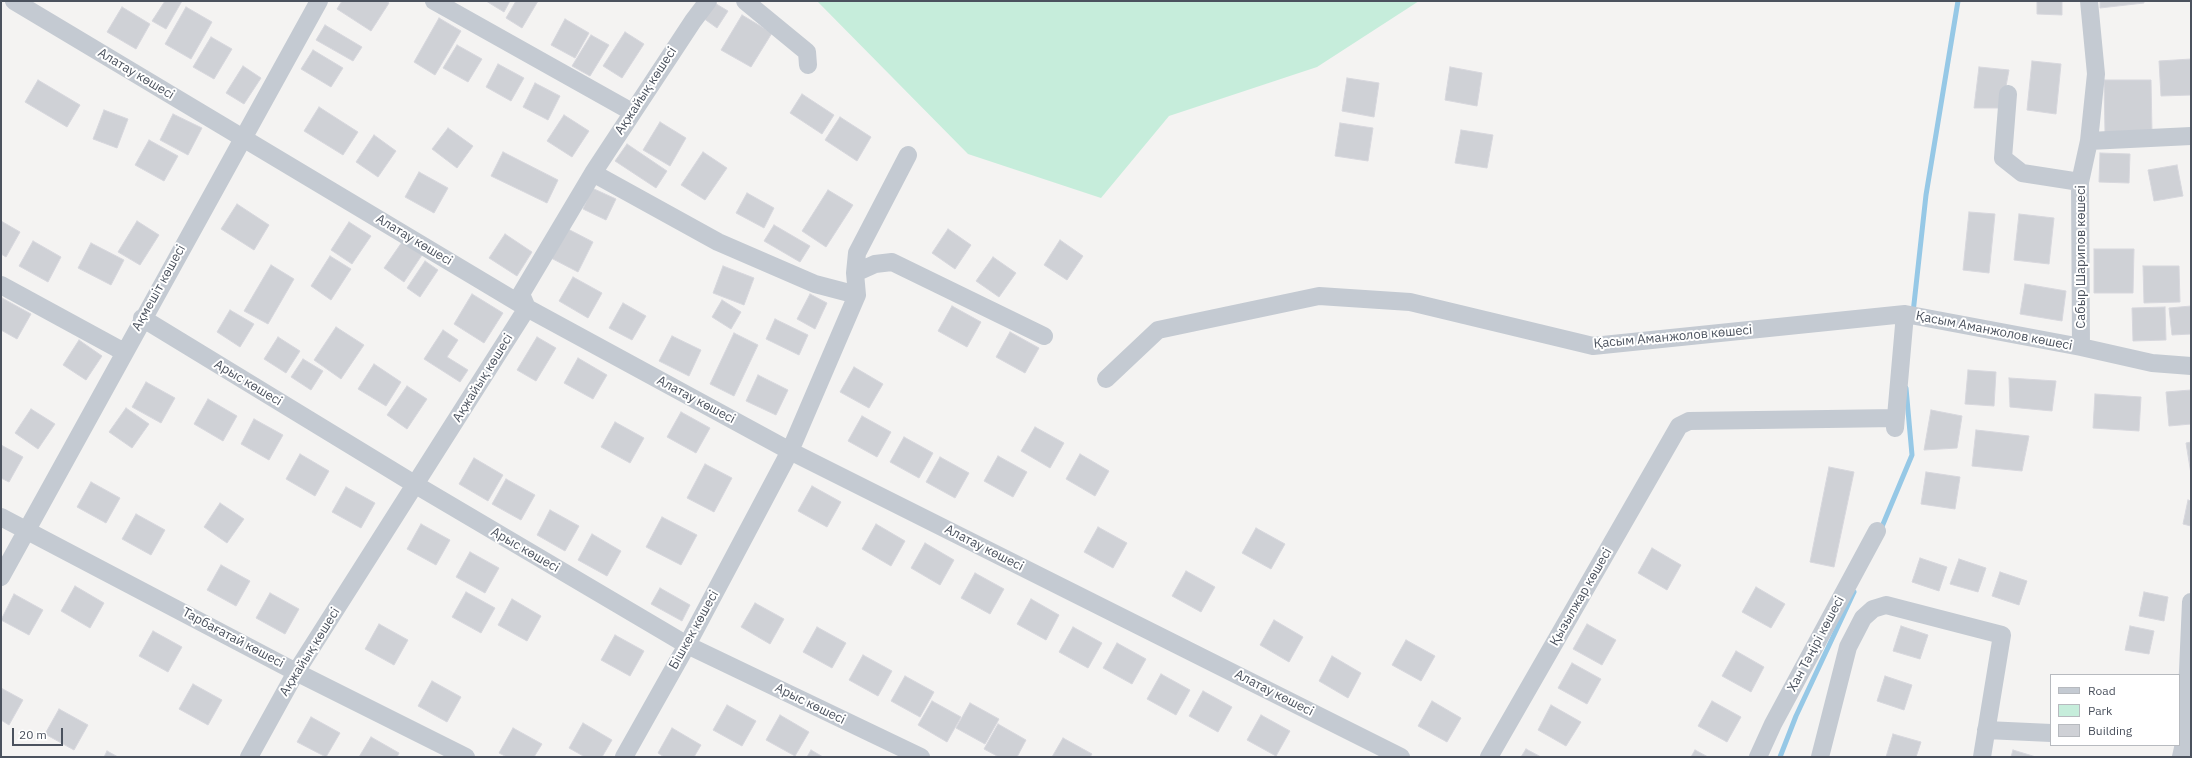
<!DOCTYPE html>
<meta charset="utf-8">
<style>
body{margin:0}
#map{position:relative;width:2192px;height:758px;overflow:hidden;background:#f4f3f2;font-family:"IBM Plex Sans",sans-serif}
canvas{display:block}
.frame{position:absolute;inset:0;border:2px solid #4b525e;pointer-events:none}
.legend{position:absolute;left:2050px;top:674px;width:130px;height:72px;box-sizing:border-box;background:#fff;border:1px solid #b7babf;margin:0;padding:5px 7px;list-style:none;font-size:12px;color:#4b525e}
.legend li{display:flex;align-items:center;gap:8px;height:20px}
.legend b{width:20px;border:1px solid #b7babf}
.scale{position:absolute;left:12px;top:728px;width:51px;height:18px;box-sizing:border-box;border:2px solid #4b525e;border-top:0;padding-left:5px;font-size:12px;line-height:14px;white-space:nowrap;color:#4b525e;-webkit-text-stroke:3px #fff;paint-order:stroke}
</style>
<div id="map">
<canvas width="2192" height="758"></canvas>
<div class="frame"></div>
<ul class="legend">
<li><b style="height:5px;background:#c4cad2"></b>Road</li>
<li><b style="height:11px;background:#c6eddb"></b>Park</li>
<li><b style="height:11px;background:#cfd1d6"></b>Building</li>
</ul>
<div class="scale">20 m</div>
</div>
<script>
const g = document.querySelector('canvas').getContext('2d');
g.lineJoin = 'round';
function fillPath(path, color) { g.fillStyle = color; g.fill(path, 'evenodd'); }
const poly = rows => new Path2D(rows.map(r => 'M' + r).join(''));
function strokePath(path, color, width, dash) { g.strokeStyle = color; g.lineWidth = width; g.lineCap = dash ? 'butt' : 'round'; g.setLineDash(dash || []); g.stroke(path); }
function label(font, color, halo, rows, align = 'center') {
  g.font = font + ' "IBM Plex Sans",sans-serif'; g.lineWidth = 4; g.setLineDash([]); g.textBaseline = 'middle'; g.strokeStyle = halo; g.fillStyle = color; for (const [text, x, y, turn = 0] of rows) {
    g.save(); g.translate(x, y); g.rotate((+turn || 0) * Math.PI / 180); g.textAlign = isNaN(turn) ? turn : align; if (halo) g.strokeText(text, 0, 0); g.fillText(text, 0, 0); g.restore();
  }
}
fillPath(poly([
 [817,1,1419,1,1317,67,1169,116,1101,198,968,154]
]), '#c6eddb');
strokePath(poly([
 [1913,313,1926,195,1958,1],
 [1881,529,1912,455,1906,388],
 [1780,757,1796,716,1854,592]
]), '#96c8e6', 5);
const building = poly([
 [165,1,182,1,166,29,152,21,165,1],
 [342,1,386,1,389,3,371,31,337,9,342,1],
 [486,1,510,1,504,12,486,1],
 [516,1,538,1,522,28,506,18,516,1],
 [2037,1,2062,1,2062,15,2037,14,2037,1],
 [2100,1,2144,1,2144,3,2100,8,2100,1],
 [713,2,728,11,717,28,703,18,713,2],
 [122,7,150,24,136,49,107,32,122,7],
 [186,7,212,22,191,59,165,44,186,7],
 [742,15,772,33,751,67,721,50,742,15],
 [439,18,461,31,435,75,414,62,439,18],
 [565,19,589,33,575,58,551,45,565,19],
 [325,25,362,47,353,61,316,40,325,25],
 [625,32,644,44,622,78,603,66,625,32],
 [591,35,609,45,590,76,572,66,591,35],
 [211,37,232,49,214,79,193,67,211,37],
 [457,45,482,59,468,82,443,68,457,45],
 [313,50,343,68,331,87,301,69,313,50],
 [2191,59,2191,95,2161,96,2159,61,2191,59],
 [2032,61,2061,64,2056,114,2027,110,2032,61],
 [498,64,524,78,511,101,486,87,498,64],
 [243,66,261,78,244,104,226,93,243,66],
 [1450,67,1482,73,1477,106,1445,100,1450,67],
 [1979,67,2009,70,2002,108,1974,108,1979,67],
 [1347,78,1379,83,1374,117,1342,111,1347,78],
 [38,80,80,105,67,127,25,102,38,80],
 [2104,80,2151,80,2152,133,2105,133,2104,80],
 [535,83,560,96,548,120,523,107,535,83],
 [802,94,834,115,822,134,790,113,802,94],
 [319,107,358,132,343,155,304,131,319,107],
 [104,110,128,119,117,148,93,139,104,110],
 [173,114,202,128,188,155,160,140,173,114],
 [564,115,589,131,572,157,547,141,564,115],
 [840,117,871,137,857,161,825,140,840,117],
 [660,122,686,138,670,166,643,150,660,122],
 [1340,123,1373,128,1368,161,1335,156,1340,123],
 [448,128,473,146,457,168,432,149,448,128],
 [1461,130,1493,135,1487,168,1455,163,1461,130],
 [374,135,396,151,378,177,356,162,374,135],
 [149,140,178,156,164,181,135,165,149,140],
 [627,144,667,171,656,188,615,161,627,144],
 [503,152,558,180,547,203,491,176,503,152],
 [703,152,727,168,705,200,681,185,703,152],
 [2100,153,2130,154,2129,183,2099,182,2100,153],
 [2177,165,2183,196,2154,201,2148,170,2177,165],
 [419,172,448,188,434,213,405,197,419,172],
 [592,188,616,199,606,220,583,209,592,188],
 [828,190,853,205,826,247,802,231,828,190],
 [747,193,774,208,764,228,736,213,747,193],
 [237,204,269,225,254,250,221,229,237,204],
 [1969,212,1995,214,1989,273,1963,270,1969,212],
 [2019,214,2054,218,2049,264,2014,260,2019,214],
 [1,221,20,232,6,257,1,254,1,221],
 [137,221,159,235,140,265,118,252,137,221],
 [349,222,371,236,352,264,331,250,349,222],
 [774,225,810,246,800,262,764,241,774,225],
 [566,228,593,242,578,272,551,258,566,228],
 [948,229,971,245,955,269,932,253,948,229],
 [505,234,532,252,517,276,489,258,505,234],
 [1060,240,1083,256,1067,280,1044,265,1060,240],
 [33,241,61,257,48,282,19,266,33,241],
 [402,242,422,255,404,282,384,268,402,242],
 [91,243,124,260,111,285,78,268,91,243],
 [2094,249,2134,249,2133,293,2094,293,2094,249],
 [330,256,351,269,331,300,311,286,330,256],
 [993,257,1016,273,999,297,976,281,993,257],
 [425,261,438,270,420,297,407,288,425,261],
 [271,265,294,279,268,324,244,311,271,265],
 [723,266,754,278,744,305,713,293,723,266],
 [2143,266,2179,266,2180,302,2144,303,2143,266],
 [573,277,602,293,588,318,559,301,573,277],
 [2025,284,2066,291,2062,321,2020,314,2025,284],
 [472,294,503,313,484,343,454,324,472,294],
 [810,294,827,303,815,329,797,319,810,294],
 [2,298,31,314,17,339,1,330,2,298],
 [722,300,741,312,731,329,712,317,722,300],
 [623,303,646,316,632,340,609,328,623,303],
 [952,306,981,322,967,347,938,331,952,306],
 [2191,306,2191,334,2172,335,2169,308,2191,306],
 [2165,307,2166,340,2133,341,2132,308,2165,307],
 [230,310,254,324,240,347,217,332,230,310],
 [775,319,808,335,799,355,766,339,775,319],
 [336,327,364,345,341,379,314,360,336,327],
 [443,330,458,340,447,357,468,370,460,382,424,359,443,330],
 [1010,332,1039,348,1025,373,996,357,1010,332],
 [734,333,758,345,734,396,710,384,734,333],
 [672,336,701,350,689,376,659,361,672,336],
 [278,337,300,351,286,373,264,359,278,337],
 [537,337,556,348,536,381,517,370,537,337],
 [79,340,102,356,86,380,63,365,79,340],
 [578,358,607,375,593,399,564,383,578,358],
 [303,359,323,371,311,390,291,377,303,359],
 [374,364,401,382,386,406,358,389,374,364],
 [854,367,883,384,869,408,840,392,854,367],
 [1968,370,1996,372,1994,406,1965,404,1968,370],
 [758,375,788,390,776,415,746,401,758,375],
 [2009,378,2056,381,2052,411,2010,407,2009,378],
 [146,382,175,398,161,423,132,407,146,382],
 [407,386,427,399,407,429,387,415,407,386],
 [2191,390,2191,424,2169,426,2166,392,2191,390],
 [2095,394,2141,397,2139,431,2093,428,2095,394],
 [208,399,237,416,223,441,194,424,208,399],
 [126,408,149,424,132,448,109,432,126,408],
 [31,409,55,424,38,449,15,433,31,409],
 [1931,410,1962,416,1957,448,1924,450,1931,410],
 [681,412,710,428,696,453,667,437,681,412],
 [862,416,891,432,877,457,848,441,862,416],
 [254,419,283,435,269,460,241,444,254,419],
 [615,422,644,438,630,463,601,447,615,422],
 [1035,427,1064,443,1050,468,1021,451,1035,427],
 [1976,430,2029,436,2022,471,1972,466,1976,430],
 [904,437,933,453,919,478,890,462,904,437],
 [2191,442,2191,474,2186,443,2191,442],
 [1,445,23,457,9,482,1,478,1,445],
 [300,454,329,471,315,496,286,479,300,454],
 [1080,454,1109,471,1095,496,1066,479,1080,454],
 [998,456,1027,472,1013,497,984,481,998,456],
 [940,457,969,473,955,498,926,482,940,457],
 [474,458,503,475,488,501,459,484,474,458],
 [705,464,732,478,714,512,687,498,705,464],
 [1829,467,1854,472,1834,567,1810,562,1829,467],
 [1926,472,1960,477,1955,509,1921,504,1926,472],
 [506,479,535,495,521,520,492,504,506,479],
 [91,482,120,498,106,523,77,507,91,482],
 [812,486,841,502,827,527,798,511,812,486],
 [346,487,375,503,361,528,332,512,346,487],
 [2188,500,2191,501,2191,526,2183,524,2188,500],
 [220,503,244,519,227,543,204,527,220,503],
 [550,510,579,526,565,551,537,535,550,510],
 [136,514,165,530,151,555,122,539,136,514],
 [662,517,697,535,681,565,646,547,662,517],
 [421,524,450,540,436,565,407,549,421,524],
 [876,524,905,541,891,566,862,549,876,524],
 [1098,527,1127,543,1113,568,1084,552,1098,527],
 [1256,528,1285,544,1271,569,1242,553,1256,528],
 [592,534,621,551,607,576,578,560,592,534],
 [925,543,954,560,940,585,911,568,925,543],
 [1652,548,1681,565,1667,590,1638,573,1652,548],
 [470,552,499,568,485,593,456,577,470,552],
 [1920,558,1947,567,1939,591,1912,582,1920,558],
 [1959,559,1986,568,1978,592,1950,584,1959,559],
 [221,565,250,581,236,606,207,590,221,565],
 [1186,571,1215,587,1201,612,1172,596,1186,571],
 [2000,572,2027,581,2019,605,1992,596,2000,572],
 [975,573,1004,589,990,614,961,598,975,573],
 [75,586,104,603,90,628,61,611,75,586],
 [1756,587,1785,604,1771,628,1742,612,1756,587],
 [660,588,690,605,682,621,651,604,660,588],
 [466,592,495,608,481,633,452,617,466,592],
 [2144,592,2168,597,2164,621,2139,616,2144,592],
 [270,593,299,609,285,634,256,618,270,593],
 [14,594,43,610,29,635,1,620,14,594],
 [512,599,541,616,527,641,498,625,512,599],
 [1031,599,1059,615,1046,640,1017,624,1031,599],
 [755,603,784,619,770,644,741,627,755,603],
 [1274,620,1303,637,1289,662,1260,645,1274,620],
 [379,624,408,640,394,665,365,649,379,624],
 [1587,624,1616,640,1602,665,1573,649,1587,624],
 [1901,626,1928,635,1920,659,1893,651,1901,626],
 [2130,626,2154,631,2149,654,2125,650,2130,626],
 [817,627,846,643,832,668,803,652,817,627],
 [1073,627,1102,643,1088,668,1059,652,1073,627],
 [153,631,182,647,168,672,139,656,153,631],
 [615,635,644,651,630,676,601,660,615,635],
 [1406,640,1435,656,1421,681,1392,665,1406,640],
 [1117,643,1146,659,1132,684,1103,668,1117,643],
 [1736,651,1764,667,1751,692,1722,676,1736,651],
 [863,655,892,671,878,696,849,680,863,655],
 [1332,656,1361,673,1348,698,1319,681,1332,656],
 [1572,663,1601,679,1587,704,1558,688,1572,663],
 [1161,674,1190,690,1176,715,1147,699,1161,674],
 [905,676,934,692,920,717,891,701,905,676],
 [1885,676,1912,685,1904,710,1877,701,1885,676],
 [432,681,461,697,447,722,418,706,432,681],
 [193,684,222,700,208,725,179,709,193,684],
 [1,688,23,700,9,725,1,720,1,688],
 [1203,691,1232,707,1218,732,1189,716,1203,691],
 [932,701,961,717,947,742,918,725,932,701],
 [1432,701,1461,718,1447,742,1418,726,1432,701],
 [1712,701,1741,717,1727,742,1698,726,1712,701],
 [970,703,999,719,985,744,956,728,970,703],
 [727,705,756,721,742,746,713,730,727,705],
 [1551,705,1581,722,1566,746,1538,730,1551,705],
 [59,709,88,725,74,750,45,734,59,709],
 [780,715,809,732,795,756,766,740,780,715],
 [1261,715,1290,731,1276,756,1247,740,1261,715],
 [311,717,340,733,326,757,297,742,311,717],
 [583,723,612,740,602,757,585,757,569,748,583,723],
 [998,724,1026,740,1017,757,999,757,984,749,998,724],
 [513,728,542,744,534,757,507,757,499,753,513,728],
 [672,728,701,745,694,757,664,757,658,753,672,728],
 [1893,734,1921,742,1916,757,1886,757,1893,734],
 [371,737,399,753,397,757,359,757,371,737],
 [1063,738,1092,754,1090,757,1052,757,1063,738],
 [1526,749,1541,757,1521,757,1526,749],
 [811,750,823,757,807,757,811,750],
 [1695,750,1708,757,1691,757,1695,750],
 [2013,750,2036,757,2011,757,2013,750],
 [107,751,118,757,104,757,107,751]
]);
fillPath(building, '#cfd1d6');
strokePath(building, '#d7d7dd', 1);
strokePath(poly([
 [14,1,527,308,790,451,1401,757],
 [434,1,632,112],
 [745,1,807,52,808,65],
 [2008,94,2003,158,2022,173,2080,182],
 [2089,141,2191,136],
 [593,173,718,242,815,284,857,295],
 [855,273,875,264,892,262,1044,336],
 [1,285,124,352],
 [142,318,416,485,687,645,921,757],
 [2081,347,2080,182,2089,141,2096,74,2089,1],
 [1106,379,1158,330,1319,296,1410,302,1593,346,1905,314,2081,347,2152,363,2191,366],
 [1895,428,1905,314],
 [1,517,296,672,466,757],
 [1,577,319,1],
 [1986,730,2051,733],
 [249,757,296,672,527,308,521,294,593,173,693,21,708,1],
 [624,757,687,645,790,451,857,295,855,273,857,253,908,155],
 [1489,757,1679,426,1689,421,1896,418],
 [1758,757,1773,724,1877,531],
 [1820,757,1848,647,1863,618,1873,609,1886,605,2002,635,1982,757],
 [2181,757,2185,739,2191,602]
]), '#c4cad2', 18);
label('13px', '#4b525e', '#fff', [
 ["Алатау көшесі",136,74,31],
 ["Ақжайық көшесі",646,91,-57],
 ["Алатау көшесі",414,240,31],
 ["Сабыр Шарипов көшесі",2081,257,-90],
 ["Ақмешіт көшесі",159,288,-61],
 ["Қасым Аманжолов көшесі",1994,331,11],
 ["Қасым Аманжолов көшесі",1673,337,-5],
 ["Ақжайық көшесі",483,378,-58],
 ["Арыс көшесі",248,383,31],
 ["Алатау көшесі",696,400,28],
 ["Алатау көшесі",984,548,27],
 ["Арыс көшесі",525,550,30],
 ["Қызылжар көшесі",1581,597,-60],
 ["Бішкек көшесі",694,630,-61],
 ["Тарбағатай көшесі",233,638,28],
 ["Хан Тәңірі көшесі",1816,644,-62],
 ["Ақжайық көшесі",310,652,-58],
 ["Алатау көшесі",1274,693,27],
 ["Арыс көшесі",810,704,26]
]);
</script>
